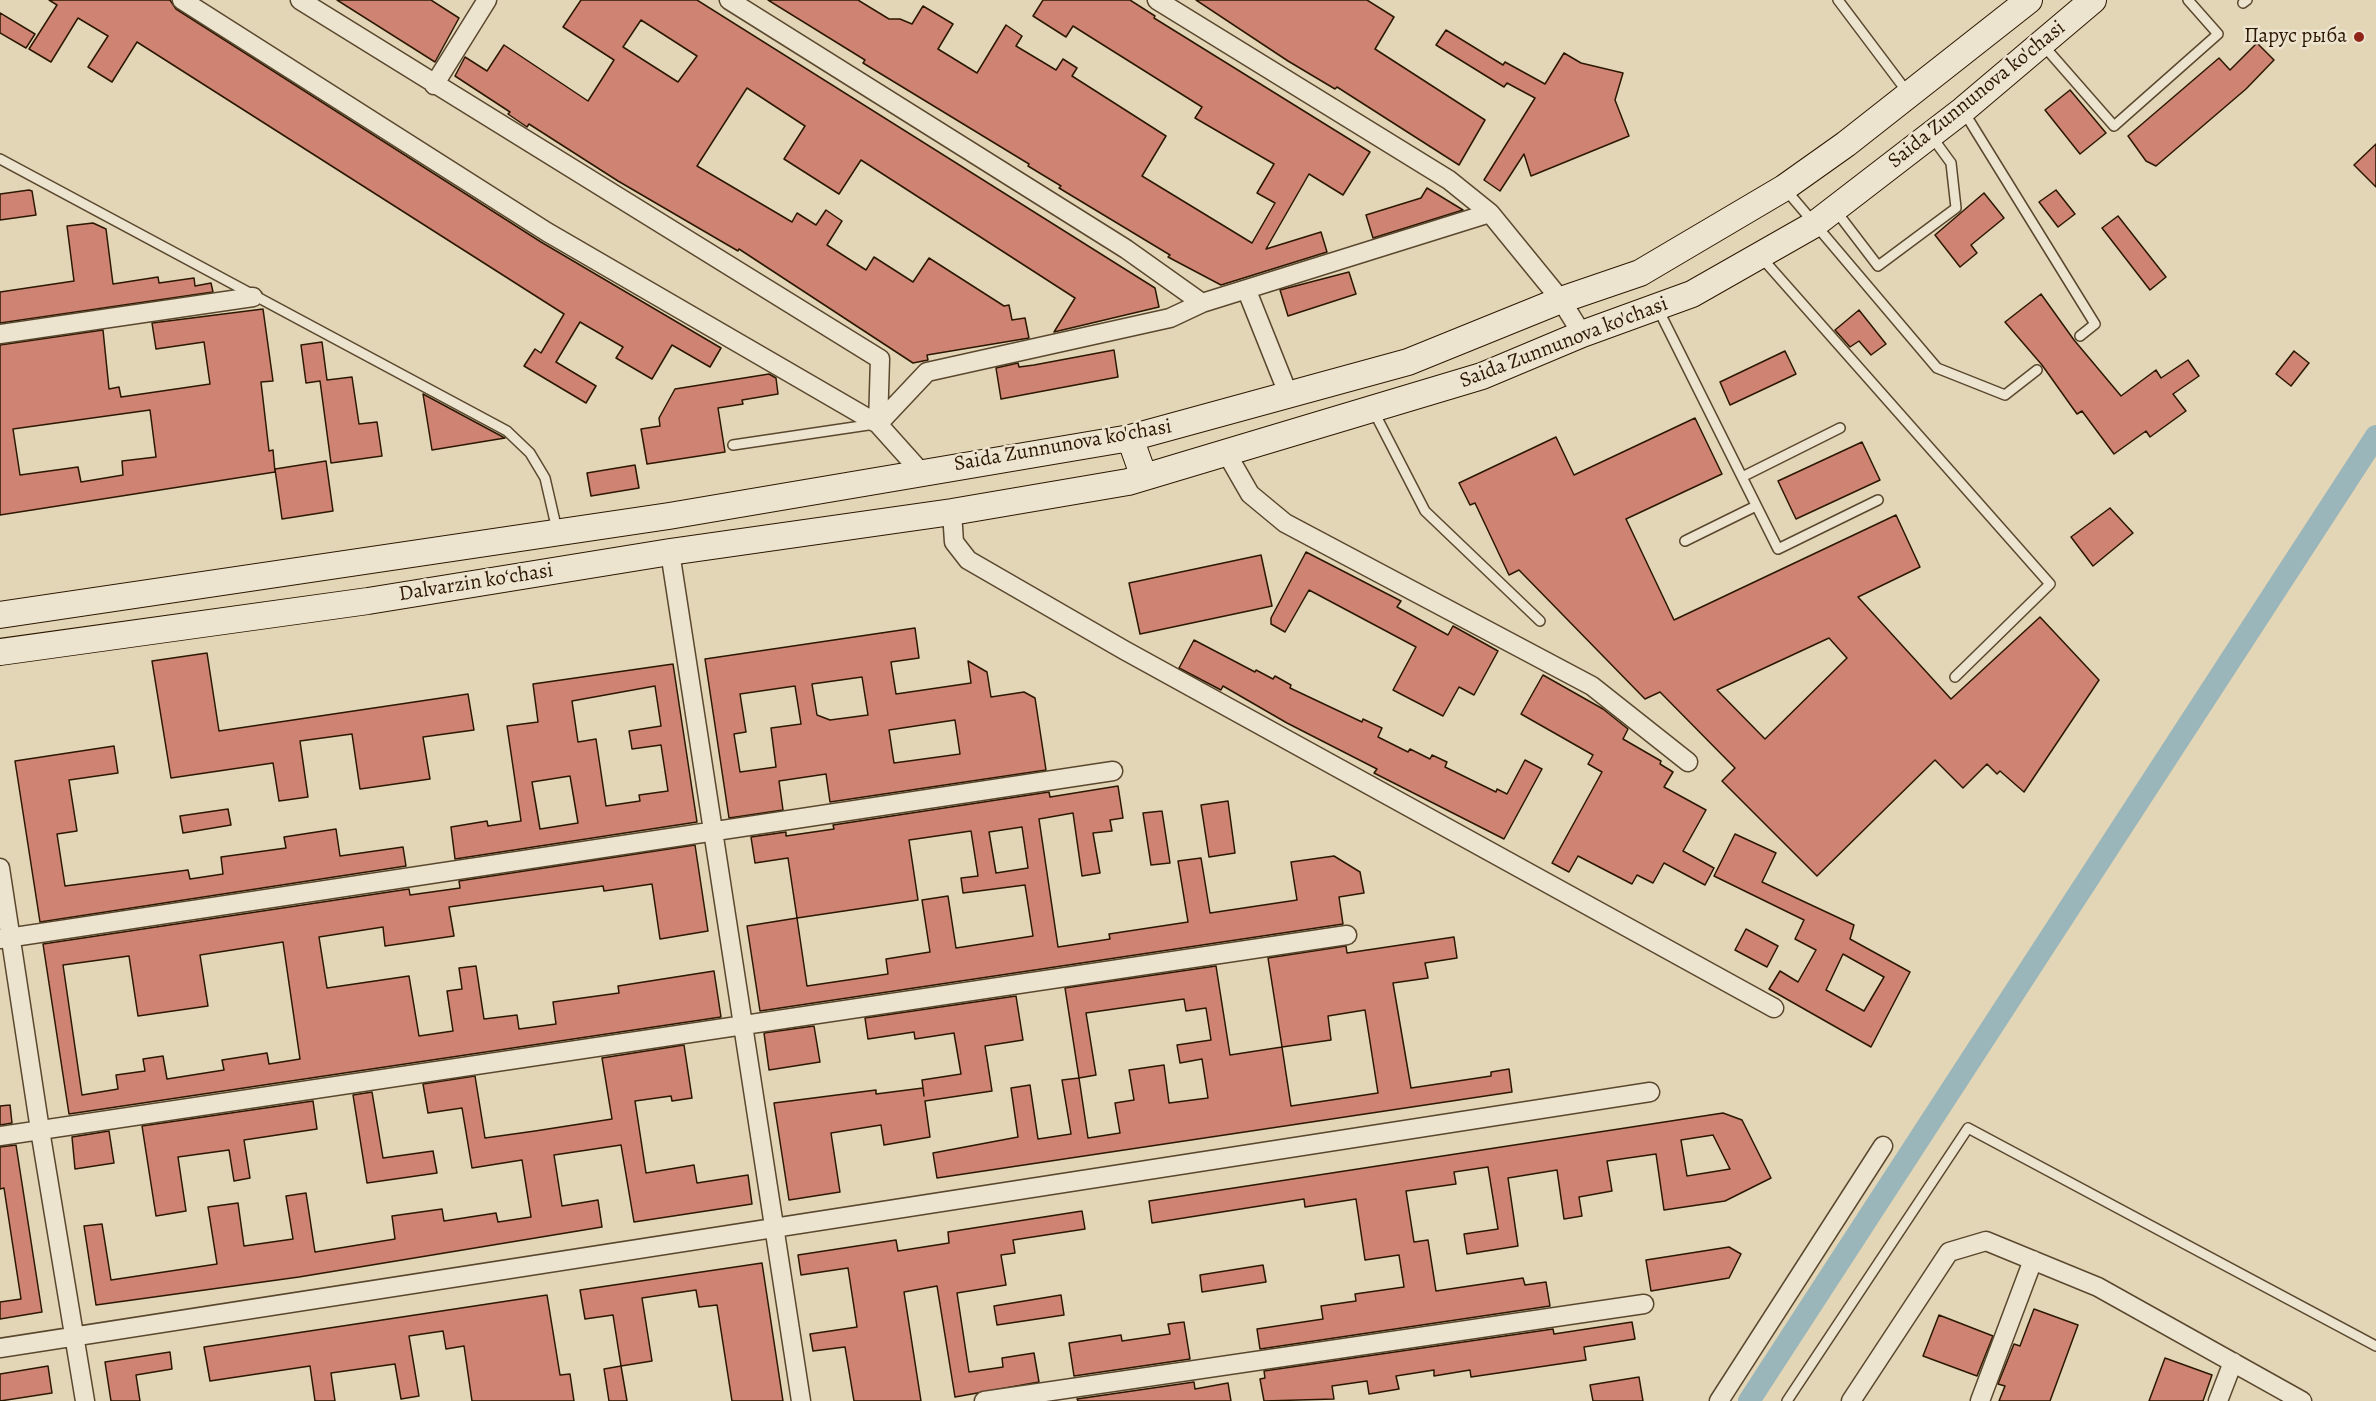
<!DOCTYPE html>
<meta charset="utf-8">
<style>
body{margin:0}
canvas{display:block;background:#e3d6b6}
</style>
<canvas width="2376" height="1401"></canvas>
<script>
const g = document.querySelector('canvas').getContext('2d');
g.lineJoin = 'round';
const poly = rows => new Path2D(rows.map(r => 'M' + r).join(''));
function strokePath(path, color, width, dash) { g.strokeStyle = color; g.lineWidth = width; g.lineCap = dash ? 'butt' : 'round'; g.setLineDash(dash || []); g.stroke(path); }
function fillPath(path, color) { g.fillStyle = color; g.fill(path, 'evenodd'); }
function label(font, color, halo, rows, align = 'center') {
  g.font = font + ' Alegreya,serif'; g.lineWidth = 5; g.setLineDash([]); g.textBaseline = 'middle'; g.strokeStyle = halo; g.fillStyle = color; for (const [text, x, y, turn = 0] of rows) {
    g.save(); g.translate(x, y); g.rotate((+turn || 0) * Math.PI / 180); g.textAlign = isNaN(turn) ? turn : align; if (halo) g.strokeText(text, 0, 0); g.fillText(text, 0, 0); g.restore();
  }
}
strokePath(poly([
 [1749,1401,2376,436]
]), '#9ab6ba', 22);
const building = poly([
 [49,0,170,0,176,9,541,242,721,348,710,367,672,345,652,379,616,358,623,347,580,322,556,362,596,386,586,403,524,366,535,349,541,353,564,314,137,42,112,82,88,67,108,36,78,18,51,62,29,49,57,5,49,0],
 [337,0,431,0,459,18,435,62,337,0],
 [581,0,697,0,1155,288,1159,307,1054,332,1075,298,861,160,839,194,784,159,805,126,747,88,697,166,792,222,797,213,816,225,826,210,842,221,827,245,866,270,874,257,913,282,929,258,1004,306,1009,305,1012,320,1025,318,1029,338,927,355,928,360,913,363,739,249,738,251,618,181,529,124,527,127,508,114,510,112,455,76,465,57,487,71,504,45,588,101,614,60,563,27,581,0],
 [641,20,697,56,678,82,623,47,641,20],
 [768,0,858,0,889,19,900,19,912,24,923,6,953,24,938,49,977,73,1006,25,1022,36,1016,46,1056,70,1063,59,1077,68,1072,76,1166,136,1142,176,1252,243,1275,203,1257,193,1274,164,1195,118,1202,107,1073,26,1066,37,1033,16,1043,0,1130,0,1155,16,1154,18,1370,152,1343,195,1309,174,1266,249,1321,232,1327,252,1221,285,1168,257,1170,255,1059,188,1061,186,1028,166,1029,164,863,63,865,60,768,0],
 [1196,0,1367,0,1394,17,1375,49,1485,120,1459,165,1337,87,1335,89,1288,61,1196,0],
 [0,13,35,34,26,48,0,33,0,13],
 [1446,30,1503,65,1505,62,1545,84,1564,53,1581,63,1623,73,1615,100,1629,136,1531,176,1524,154,1500,191,1484,180,1535,98,1507,83,1504,87,1436,45,1446,30],
 [2257,43,2274,60,2246,89,2156,166,2146,161,2128,136,2219,58,2230,70,2257,43],
 [2070,90,2106,133,2080,154,2045,110,2070,90],
 [2376,144,2376,187,2354,165,2376,144],
 [1427,188,1463,210,1373,238,1366,215,1421,198,1427,188],
 [29,190,32,191,36,215,0,220,0,194,29,190],
 [2056,190,2075,214,2058,227,2039,202,2056,190],
 [1984,193,2004,218,1971,245,1977,253,1960,267,1935,235,1984,193],
 [2118,216,2166,277,2150,290,2102,228,2118,216],
 [93,223,106,229,113,284,158,277,159,283,194,278,195,286,211,283,213,292,0,323,0,292,74,281,67,226,93,223],
 [1349,272,1356,294,1288,316,1280,290,1349,272],
 [2041,294,2074,340,2121,396,2156,370,2161,378,2188,360,2199,376,2173,394,2186,411,2150,437,2146,431,2114,454,2082,411,2077,414,2042,365,2005,322,2041,294],
 [263,309,273,381,261,382,269,451,273,450,275,472,0,515,0,345,103,330,109,389,119,387,121,397,210,384,204,342,156,349,152,323,263,309],
 [150,410,156,457,122,461,123,475,81,482,78,467,20,475,13,429,150,410],
 [1859,310,1886,344,1871,355,1859,341,1850,347,1835,330,1859,310],
 [322,342,327,380,352,377,359,424,377,422,382,456,331,463,320,381,306,383,301,345,322,342],
 [1114,350,1118,377,1001,399,996,368,1018,363,1019,367,1034,365,1114,350],
 [1785,351,1796,374,1730,405,1720,382,1785,351],
 [2294,351,2309,363,2291,386,2276,374,2294,351],
 [769,374,776,378,778,394,742,400,743,404,718,408,725,452,647,464,641,429,660,426,659,418,675,389,769,374],
 [423,394,503,437,505,438,432,450,423,394],
 [1695,418,1722,474,1626,519,1674,620,1896,515,1920,567,1858,597,1951,699,2040,617,2099,680,2024,792,2000,771,1997,774,1987,764,1963,788,1935,760,1817,876,1722,781,1735,768,1660,692,1645,699,1519,570,1509,575,1475,503,1470,505,1459,483,1556,437,1574,475,1695,418],
 [1829,638,1847,658,1765,739,1717,690,1829,638],
 [1862,442,1880,480,1796,519,1778,481,1862,442],
 [326,461,333,511,282,519,275,469,326,461],
 [635,465,639,488,591,496,587,473,635,465],
 [2110,508,2133,533,2093,566,2071,537,2110,508],
 [1306,552,1401,601,1397,607,1448,635,1453,626,1498,651,1474,695,1459,687,1443,716,1393,690,1416,647,1309,590,1285,632,1271,624,1271,618,1306,552],
 [1261,555,1272,606,1140,634,1129,583,1261,555],
 [915,628,919,658,891,662,896,694,971,683,968,661,987,672,991,697,1024,692,1035,698,1046,770,830,802,826,774,779,781,783,810,729,818,705,659,915,628],
 [862,677,868,715,830,720,817,715,812,684,862,677],
 [795,686,801,724,771,728,776,767,740,772,734,734,746,732,740,694,795,686],
 [955,720,960,754,894,763,889,730,955,720],
 [1194,640,1255,672,1256,670,1273,679,1275,676,1291,685,1290,688,1362,722,1363,719,1382,728,1378,737,1408,752,1410,749,1430,759,1432,755,1447,762,1445,767,1496,792,1497,789,1507,794,1525,760,1542,769,1504,839,1374,773,1377,769,1287,723,1223,686,1221,690,1179,668,1194,640],
 [207,653,219,731,468,694,474,730,423,737,430,779,360,789,352,734,300,741,308,797,279,801,273,763,171,778,152,661,207,653],
 [673,664,697,822,455,859,451,827,487,821,488,826,521,821,507,726,538,722,533,684,673,664],
 [655,686,661,726,629,731,632,749,661,745,668,791,639,795,640,801,606,806,596,739,578,742,572,701,655,686],
 [570,776,578,823,540,829,532,782,570,776],
 [1543,675,1603,709,1628,729,1623,739,1661,761,1660,764,1673,772,1664,787,1706,810,1683,851,1714,868,1705,885,1664,863,1653,883,1637,875,1632,884,1578,856,1569,872,1552,863,1602,772,1588,764,1593,755,1521,714,1543,675],
 [114,746,118,773,69,780,77,831,57,834,65,886,188,870,190,879,223,874,221,857,286,848,284,837,336,829,340,856,403,847,406,866,40,922,15,761,114,746],
 [1118,786,1123,818,1110,820,1112,831,1093,833,1100,873,1082,876,1073,813,1039,819,1058,947,1110,939,1109,934,1188,922,1178,861,1201,858,1210,913,1297,900,1291,862,1334,856,1360,872,1364,893,1339,897,1343,924,760,1011,747,926,797,918,788,858,755,863,751,837,786,832,786,836,834,829,833,825,1049,792,1050,797,1118,786],
 [1022,827,1028,868,996,873,989,832,1022,827],
 [971,831,978,876,961,878,963,893,1025,885,1033,936,956,948,948,896,922,900,930,952,886,959,888,974,807,986,797,918,918,900,909,840,971,831],
 [1228,801,1235,853,1209,857,1201,805,1228,801],
 [228,809,231,825,183,833,180,816,228,809],
 [1162,811,1170,863,1151,865,1143,813,1162,811],
 [1735,834,1776,853,1762,882,1854,925,1850,939,1910,972,1871,1047,1769,989,1780,971,1798,982,1816,950,1795,939,1804,920,1714,876,1735,834],
 [1843,954,1884,977,1864,1011,1826,990,1843,954],
 [695,845,708,931,660,939,652,884,604,891,603,886,499,900,449,907,454,936,385,946,383,927,319,937,327,988,409,976,419,1036,453,1031,447,991,462,989,459,968,476,966,484,1019,517,1015,519,1029,556,1024,553,1002,619,993,618,986,714,971,721,1017,69,1114,43,944,409,889,410,895,460,888,459,881,695,845],
 [283,942,300,1059,269,1064,267,1053,222,1060,224,1070,167,1079,163,1056,143,1059,145,1071,116,1075,118,1089,82,1095,63,965,129,956,138,1016,208,1006,200,955,283,942],
 [1746,929,1778,946,1767,967,1735,950,1746,929],
 [1454,937,1457,958,1425,963,1428,978,1393,983,1411,1088,1491,1076,1491,1072,1509,1069,1512,1092,937,1178,933,1153,1018,1137,1011,1088,1030,1085,1038,1139,1071,1134,1062,1080,1079,1078,1065,988,1216,966,1230,1055,1282,1047,1268,958,1346,946,1347,953,1454,937],
 [1184,999,1186,1011,1206,1008,1211,1040,1177,1045,1180,1063,1202,1059,1208,1098,1169,1103,1164,1065,1129,1070,1134,1100,1115,1103,1120,1133,1088,1138,1079,1078,1096,1075,1086,1013,1184,999],
 [1365,1010,1378,1093,1291,1106,1282,1047,1331,1040,1328,1016,1365,1010],
 [1016,996,1023,1040,985,1046,992,1091,925,1101,930,1137,884,1145,881,1125,831,1133,840,1192,789,1200,774,1103,876,1090,876,1094,923,1088,924,1096,922,1080,961,1074,954,1033,915,1039,914,1032,868,1039,865,1018,1016,996],
 [814,1026,820,1062,769,1070,764,1033,814,1026],
 [684,1045,692,1098,672,1101,671,1096,635,1101,646,1173,694,1165,697,1183,748,1175,752,1204,634,1222,621,1145,554,1155,562,1206,598,1200,602,1227,299,1277,96,1305,84,1226,102,1224,111,1280,217,1264,208,1207,238,1203,244,1246,293,1239,286,1196,306,1193,315,1252,395,1239,392,1216,442,1209,444,1221,496,1213,498,1222,531,1217,522,1160,472,1168,462,1108,428,1113,423,1084,475,1076,485,1138,535,1131,612,1119,602,1058,684,1045],
 [372,1092,383,1158,433,1151,437,1173,367,1183,353,1095,372,1092],
 [313,1101,317,1129,244,1140,250,1178,234,1181,229,1150,178,1157,186,1211,156,1216,142,1126,313,1101],
 [10,1105,12,1123,0,1125,0,1106,10,1105],
 [1723,1113,1742,1120,1771,1178,1725,1201,1664,1210,1656,1154,1607,1161,1612,1191,1579,1197,1582,1216,1564,1219,1557,1170,1508,1178,1518,1246,1467,1254,1464,1234,1498,1229,1488,1167,1454,1172,1456,1184,1406,1191,1414,1242,1428,1240,1436,1291,1523,1278,1525,1285,1546,1282,1550,1306,1260,1349,1257,1329,1323,1319,1321,1306,1356,1301,1355,1294,1404,1287,1399,1255,1365,1260,1356,1199,1305,1207,1304,1199,1152,1223,1149,1201,1723,1113],
 [1713,1135,1730,1169,1687,1176,1681,1140,1713,1135],
 [109,1131,114,1163,75,1169,72,1137,109,1131],
 [16,1145,42,1312,0,1319,0,1302,21,1299,4,1188,0,1189,0,1147,16,1145],
 [1082,1211,1085,1229,1013,1240,1015,1253,1001,1255,1006,1285,957,1293,969,1372,1003,1367,1002,1358,1034,1353,1039,1382,955,1397,937,1286,904,1292,921,1401,854,1401,845,1347,813,1351,810,1334,857,1327,848,1268,801,1275,798,1255,896,1240,898,1251,949,1243,948,1232,1082,1211],
 [1729,1247,1741,1254,1729,1278,1651,1291,1646,1260,1729,1247],
 [762,1263,783,1401,732,1401,717,1305,699,1307,696,1290,642,1298,652,1361,621,1366,613,1315,585,1319,580,1290,762,1263],
 [1263,1265,1266,1282,1202,1292,1200,1275,1263,1265],
 [547,1295,560,1375,570,1374,574,1401,472,1401,464,1346,446,1349,443,1331,409,1336,419,1396,401,1399,395,1364,331,1373,335,1401,315,1401,310,1366,210,1381,204,1347,547,1295],
 [1061,1295,1064,1315,997,1325,994,1306,1061,1295],
 [2034,1309,2078,1325,2050,1401,1999,1401,2005,1386,1998,1384,2014,1344,2020,1346,2034,1309],
 [1939,1315,1993,1336,1977,1376,1923,1356,1939,1315],
 [1184,1322,1190,1359,1074,1376,1069,1343,1121,1335,1122,1341,1170,1334,1168,1324,1184,1322],
 [1632,1322,1635,1339,1584,1347,1586,1360,1471,1377,1470,1370,1434,1376,1434,1370,1396,1376,1399,1389,1369,1394,1367,1381,1332,1386,1334,1399,1264,1401,1260,1379,1265,1378,1264,1371,1553,1329,1554,1334,1632,1322],
 [170,1352,172,1369,136,1375,140,1401,111,1401,105,1362,170,1352],
 [2165,1358,2212,1375,2203,1401,2149,1401,2165,1358],
 [48,1366,52,1393,0,1401,0,1374,48,1366],
 [621,1366,627,1401,609,1401,604,1369,621,1366],
 [1639,1377,1643,1401,1593,1401,1590,1385,1639,1377],
 [1194,1382,1195,1389,1228,1383,1231,1401,1078,1401,1077,1399,1194,1382]
]);
fillPath(building, '#cf8473');
strokePath(building, '#2c1801', 1.5);
const lane = poly([
 [1838,0,1908,93],
 [2243,3,2247,0],
 [2043,45,2114,126,2218,34,2188,0],
 [1964,112,2095,324,2080,336],
 [0,159,507,431,530,453,545,478,557,530],
 [1786,190,1937,368,2005,395,2037,370],
 [1836,211,1878,266,1956,208,1951,163,1932,137],
 [1761,257,2050,584,1955,677],
 [1658,309,1778,549,1878,500],
 [1373,410,1425,511,1540,621],
 [733,445,875,424],
 [1742,477,1840,428],
 [1685,541,1756,506],
 [1787,1401,1968,1128,2376,1346]
]);
const street = poly([
 [182,0,547,232,878,424,921,472],
 [300,0,880,359,878,424],
 [729,0,1126,249,1202,303,1170,318,927,372,878,424],
 [1157,0,1449,180,1490,213],
 [434,85,487,0],
 [1247,291,1289,396],
 [1202,303,1490,213,1561,300,1582,334],
 [0,334,253,297],
 [1227,454,1250,494,1285,523,1592,686,1688,762],
 [952,512,954,542,968,560,1124,650,1774,1008],
 [670,552,801,1401],
 [0,868,40,1130,85,1401],
 [0,939,1113,771],
 [0,1136,1347,935],
 [0,1348,1650,1092],
 [984,1401,1644,1304],
 [1719,1401,1883,1146],
 [1851,1401,1949,1252,1986,1241,2098,1287,2302,1401],
 [1980,1401,2033,1260],
 [2218,1401,2233,1362]
]);
const secondary = poly([
 [1130,438,1144,477],
 [0,615,669,516,1130,438,1408,362,1561,300,1640,273,1784,188,1846,144,2029,0],
 [0,652,368,601,670,552,952,512,1128,482,1482,376,1582,334,1692,294,1815,224,1963,110,2093,0]
]);
strokePath(lane, '#5a482e', 12);
strokePath(street, '#5a482e', 21);
strokePath(secondary, '#2c1801', 28);
strokePath(lane, '#ede4d0', 9);
strokePath(street, '#ede4d0', 18);
strokePath(secondary, '#ede4d0', 26);
for (const [x, y, r, color] of [
 [2359,37,6,"#8f2418"]
]) { const dot = new Path2D(); dot.arc(x, y, r, 0, 2 * Math.PI); g.fillStyle = color; g.fill(dot); strokePath(dot, '#ede4d0', 2); }
label('21px', '#2c1801', '#ede4d0', [
 ["Парус рыба",2347,37]
], 'right');
label('21px', '#2c1801', '#ede4d0', [
 ["Saida Zunnunova ko'chasi",1977,95,-39],
 ["Saida Zunnunova ko'chasi",1564,343,-21],
 ["Saida Zunnunova ko'chasi",1063,446,-10],
 ["Dalvarzin koʻchasi",476,583,-9]
]);
</script>
